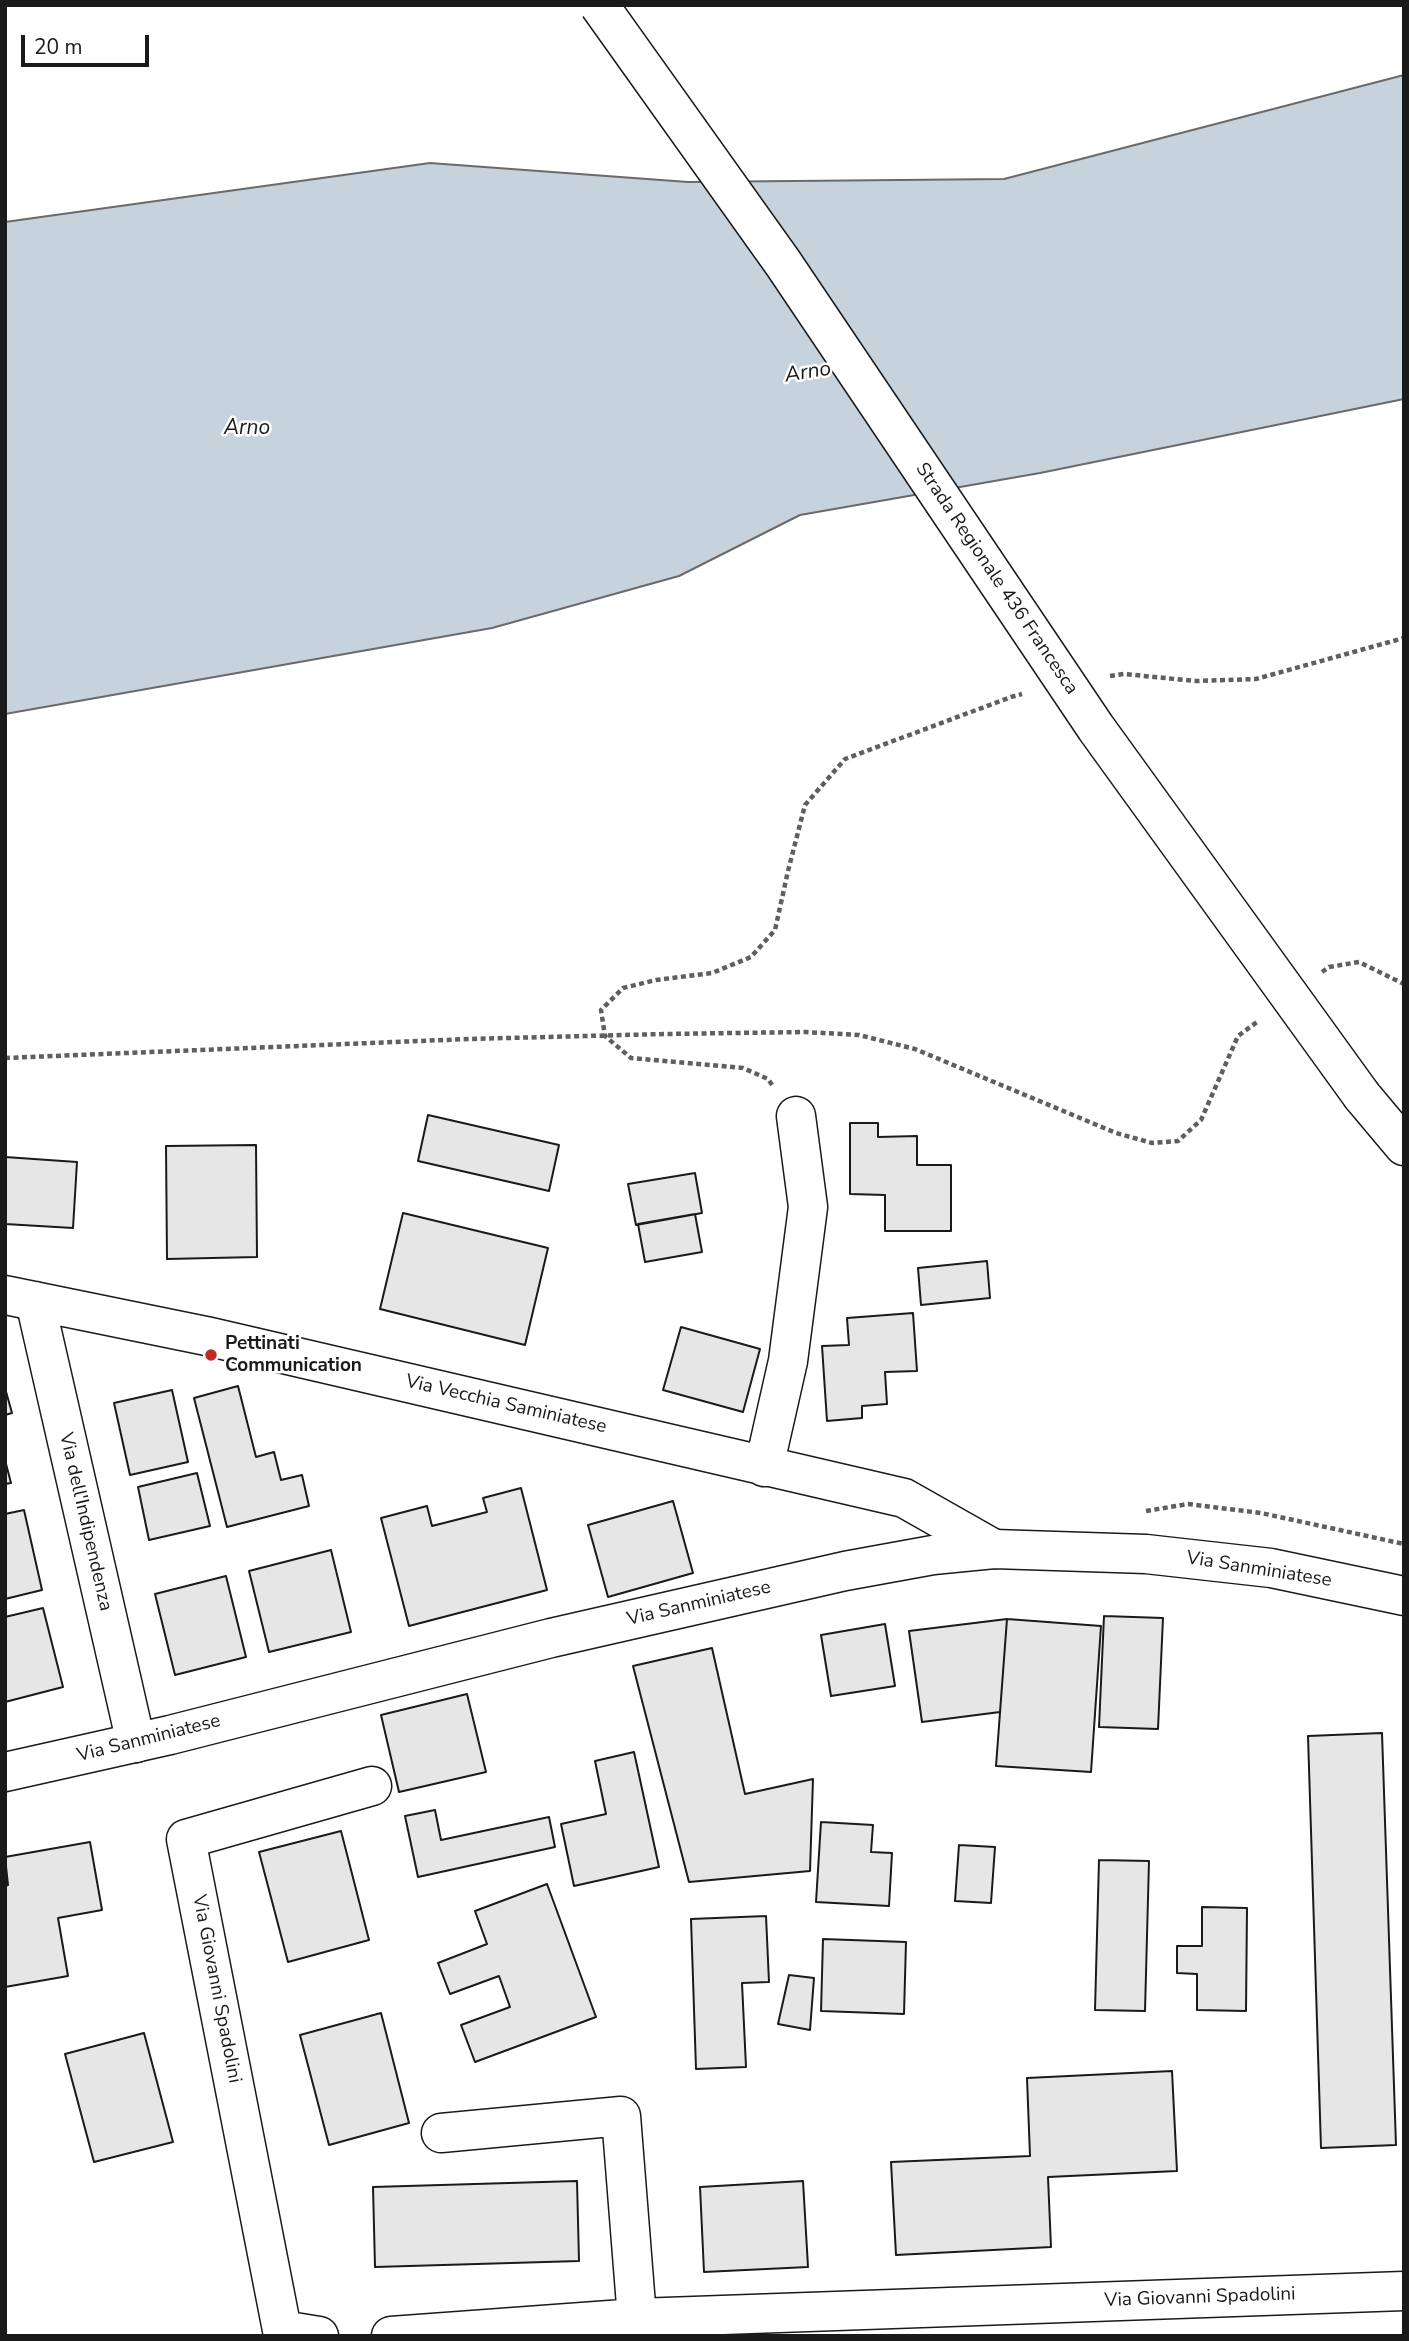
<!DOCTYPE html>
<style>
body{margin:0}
#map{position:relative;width:1409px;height:2341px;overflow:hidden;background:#fff;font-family:"Nunito Sans",sans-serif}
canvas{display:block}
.frame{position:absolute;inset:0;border:7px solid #1a1a1a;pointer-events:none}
.scale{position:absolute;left:21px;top:35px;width:128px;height:32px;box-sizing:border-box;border:4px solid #1a1a1a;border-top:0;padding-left:9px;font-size:21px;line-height:24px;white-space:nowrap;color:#1a1a1a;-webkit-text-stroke:5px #fff;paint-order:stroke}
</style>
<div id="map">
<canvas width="1409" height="2341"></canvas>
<div class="frame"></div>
<div class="scale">20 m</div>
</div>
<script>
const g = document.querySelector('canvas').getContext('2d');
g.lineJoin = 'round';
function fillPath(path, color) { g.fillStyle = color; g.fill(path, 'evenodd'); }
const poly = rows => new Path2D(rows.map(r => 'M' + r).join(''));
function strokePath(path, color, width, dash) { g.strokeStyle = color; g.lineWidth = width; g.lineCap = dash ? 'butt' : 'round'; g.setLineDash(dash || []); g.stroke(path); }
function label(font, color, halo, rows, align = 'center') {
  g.font = font + ' "Nunito Sans",sans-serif'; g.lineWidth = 5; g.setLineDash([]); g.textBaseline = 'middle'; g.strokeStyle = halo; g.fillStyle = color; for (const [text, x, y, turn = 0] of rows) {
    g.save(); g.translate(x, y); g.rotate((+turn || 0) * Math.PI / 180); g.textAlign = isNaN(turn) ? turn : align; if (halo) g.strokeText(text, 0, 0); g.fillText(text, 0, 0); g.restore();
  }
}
const water = poly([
 [1404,75,1404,399,1040,473,800,515,679,576,492,628,5,714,5,222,430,163,688,182,1004,179,1404,75]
]);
fillPath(water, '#c6d2dc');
strokePath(water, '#6a6a6a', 2);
const building = poly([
 [428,1115,559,1145,549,1191,418,1161,428,1115],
 [850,1123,878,1123,878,1137,917,1136,917,1165,951,1165,951,1231,885,1231,885,1195,850,1194,850,1123],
 [256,1145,257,1257,167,1259,166,1146,256,1145],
 [5,1157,77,1162,73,1228,5,1224,5,1157],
 [695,1173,702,1213,636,1225,628,1184,695,1173],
 [403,1213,548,1248,525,1345,380,1309,403,1213],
 [695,1214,702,1252,645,1262,638,1224,695,1214],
 [987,1261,990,1298,921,1305,918,1268,987,1261],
 [913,1313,917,1371,885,1372,887,1404,862,1406,862,1418,827,1421,822,1346,849,1345,847,1318,913,1313],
 [681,1327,760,1349,743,1412,663,1390,681,1327],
 [238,1386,256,1457,274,1452,281,1480,302,1475,309,1506,227,1527,194,1398,238,1386],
 [5,1388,12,1413,5,1415,5,1388],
 [172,1390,188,1462,130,1475,114,1403,172,1390],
 [5,1460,11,1483,5,1484,5,1460],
 [197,1473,210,1526,149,1540,138,1487,197,1473],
 [521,1488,547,1590,409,1626,381,1518,427,1506,432,1526,487,1512,483,1498,521,1488],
 [673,1501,693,1573,608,1597,588,1525,673,1501],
 [24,1510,42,1590,5,1599,5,1514,24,1510],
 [331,1550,351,1632,269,1652,249,1571,331,1550],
 [226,1576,246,1657,175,1675,155,1594,226,1576],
 [43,1608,63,1687,5,1702,5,1617,43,1608],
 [1104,1616,1163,1618,1158,1729,1099,1727,1104,1616],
 [1007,1619,1101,1626,1091,1772,996,1766,1007,1619],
 [1007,1619,1000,1712,922,1722,909,1631,1007,1619],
 [885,1624,895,1686,831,1696,821,1635,885,1624],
 [712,1648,745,1794,813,1779,810,1871,689,1882,633,1666,712,1648],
 [467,1694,486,1772,399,1792,381,1715,467,1694],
 [1382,1733,1396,2145,1321,2148,1308,1736,1382,1733],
 [634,1752,659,1867,574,1886,561,1824,606,1814,595,1761,634,1752],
 [435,1810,441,1840,549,1817,555,1847,418,1877,405,1816,435,1810],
 [821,1822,873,1825,871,1852,892,1853,889,1906,816,1902,821,1822],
 [341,1831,369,1940,288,1962,259,1852,341,1831],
 [90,1842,102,1910,58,1918,68,1976,5,1987,5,1886,8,1885,5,1857,90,1842],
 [959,1845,995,1847,991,1903,955,1901,959,1845],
 [1099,1860,1149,1861,1145,2011,1095,2010,1099,1860],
 [547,1884,596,2017,475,2062,461,2025,510,2007,499,1976,450,1994,438,1963,487,1944,475,1911,547,1884],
 [1202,1907,1247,1908,1246,2011,1197,2010,1197,1974,1177,1973,1177,1946,1202,1946,1202,1907],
 [766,1916,769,1982,742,1983,746,2067,696,2069,691,1919,766,1916],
 [823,1939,906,1942,904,2014,821,2011,823,1939],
 [789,1975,814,1978,810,2030,778,2024,789,1975],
 [381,2013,409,2123,329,2145,300,2035,381,2013],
 [144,2033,173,2142,94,2162,65,2054,144,2033],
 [1172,2071,1177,2171,1048,2177,1051,2247,896,2255,891,2162,1030,2156,1027,2078,1172,2071],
 [577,2181,579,2261,375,2267,373,2187,577,2181],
 [803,2181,808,2267,704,2272,700,2187,803,2181]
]);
fillPath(building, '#e6e6e6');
strokePath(building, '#1a1a1a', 2);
const minor = poly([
 [5,1295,206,1336,904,1498,994,1549],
 [35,1301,136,1743],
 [764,1467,788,1361,808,1207,796,1116],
 [441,2133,621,2116,637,2318],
 [319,2336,282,2330,186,1839,372,1786],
 [391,2336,637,2318,1404,2291]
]);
const tertiary = poly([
 [5,1772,170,1735,551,1638,845,1571,933,1555,994,1549,1146,1554,1271,1568,1404,1596]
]);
const primary = poly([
 [1362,1096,1404,1146]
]);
strokePath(minor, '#1a1a1a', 41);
strokePath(tertiary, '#1a1a1a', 41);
strokePath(primary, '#1a1a1a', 41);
strokePath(poly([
 [1110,676,1124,674,1196,681,1256,679,1404,638],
 [1322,972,1329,967,1359,962,1404,984],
 [5,1058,468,1039,664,1034,805,1032,859,1035,915,1049,1116,1133,1152,1143,1178,1141,1201,1120,1238,1036,1257,1022],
 [772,1085,768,1079,743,1068,631,1058,605,1036,601,1010,623,988,656,980,712,973,751,957,775,930,788,871,805,805,845,759,1011,697,1022,694],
 [1146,1511,1188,1504,1261,1513,1404,1544]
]), '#5f5f5f', 4.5, [5, 3.5]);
strokePath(minor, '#fff', 38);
strokePath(tertiary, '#fff', 38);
strokePath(primary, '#fff', 38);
const primaryBridge = poly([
 [599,5,783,263,1096,728,1362,1096]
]);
strokePath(primaryBridge, '#1a1a1a', 41, []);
strokePath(primaryBridge, '#fff', 38);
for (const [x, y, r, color] of [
 [211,1355,7,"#c62828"]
]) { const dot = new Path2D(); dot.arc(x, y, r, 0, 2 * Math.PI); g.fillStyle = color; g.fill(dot); strokePath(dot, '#fff', 2.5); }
label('19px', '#1a1a1a', '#fff', [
 ["Strada Regionale 436 Francesca",996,579,56],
 ["Via Vecchia Saminiatese",506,1405,13],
 ["Via dell'Indipendenza",85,1522,77],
 ["Via Sanminiatese",1259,1570,9],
 ["Via Sanminiatese",699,1604,-13],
 ["Via Sanminiatese",149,1739,-14],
 ["Via Giovanni Spadolini",216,1989,79],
 ["Via Giovanni Spadolini",1200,2298,-2]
]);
label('bold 19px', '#1a1a1a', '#fff', [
 ["Pettinati",225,1344],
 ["Communication",225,1366]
], 'left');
label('italic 21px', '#1a1a1a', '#fff', [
 ["Arno",808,373,-9],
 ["Arno",247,429]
]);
</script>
